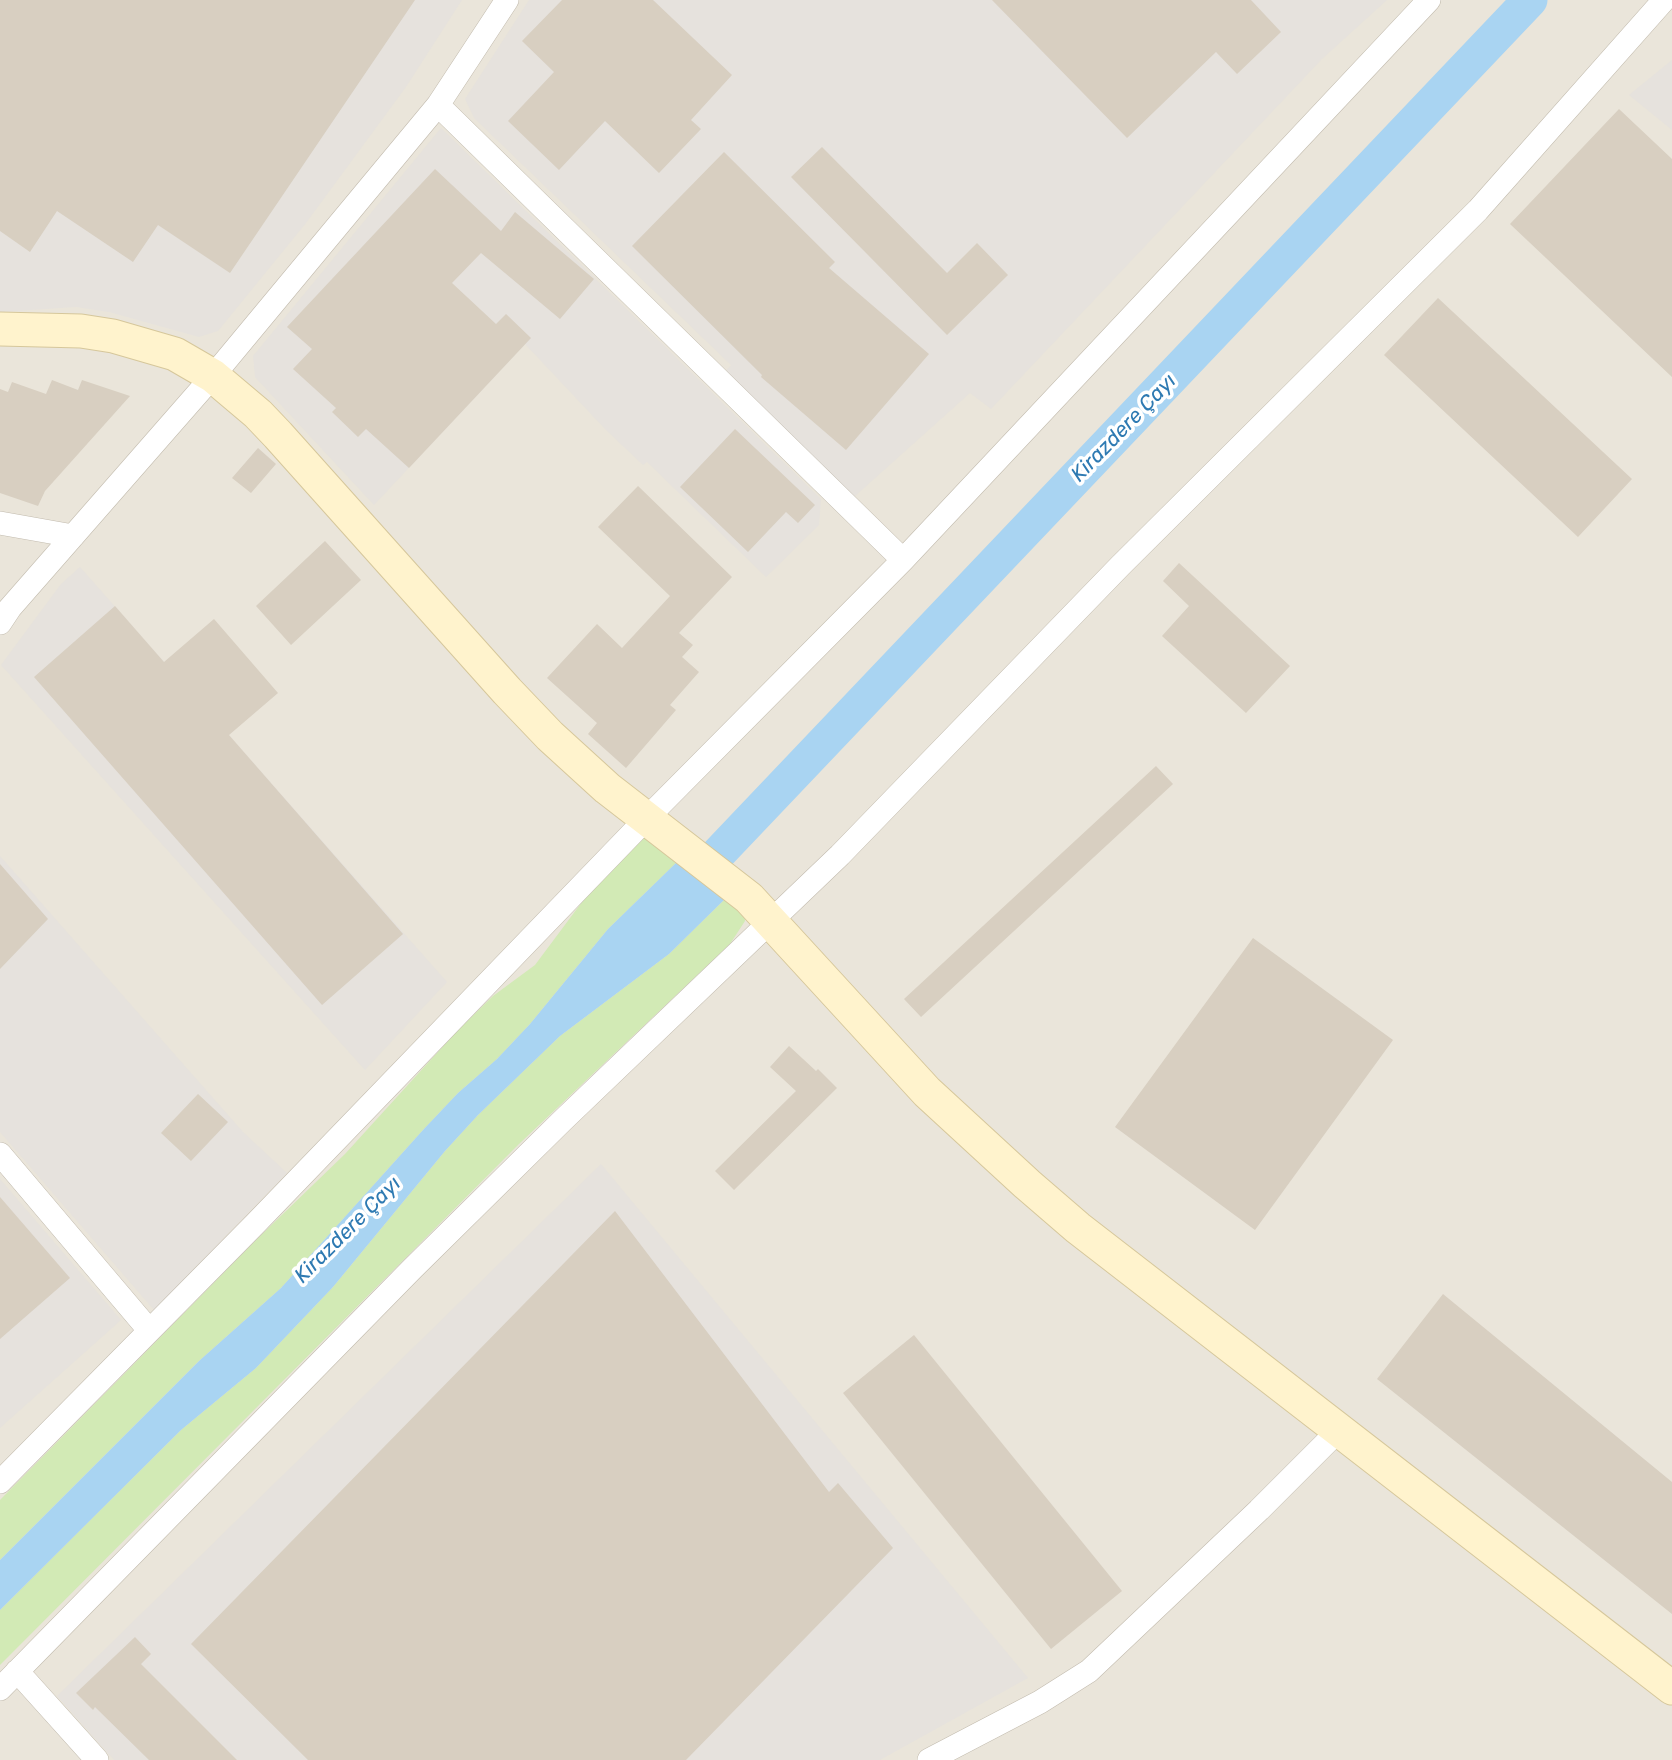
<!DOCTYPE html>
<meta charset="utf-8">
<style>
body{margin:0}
canvas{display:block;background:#f6f3ec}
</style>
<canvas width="1672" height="1760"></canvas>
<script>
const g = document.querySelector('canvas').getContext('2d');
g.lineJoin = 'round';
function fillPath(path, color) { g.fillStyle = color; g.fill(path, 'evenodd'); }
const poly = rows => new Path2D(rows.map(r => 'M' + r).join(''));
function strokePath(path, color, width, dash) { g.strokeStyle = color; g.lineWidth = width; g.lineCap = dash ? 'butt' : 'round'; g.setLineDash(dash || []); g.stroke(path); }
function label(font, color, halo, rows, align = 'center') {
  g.font = font + ' Rubik,sans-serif'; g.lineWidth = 7; g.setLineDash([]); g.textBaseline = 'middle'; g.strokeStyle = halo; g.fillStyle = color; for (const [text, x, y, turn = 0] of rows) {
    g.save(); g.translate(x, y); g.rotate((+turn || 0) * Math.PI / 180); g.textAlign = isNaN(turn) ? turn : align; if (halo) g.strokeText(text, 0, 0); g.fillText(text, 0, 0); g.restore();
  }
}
fillPath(poly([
 [0,0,1672,0,1672,1760,0,1760]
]), '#eae5da');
fillPath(poly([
 [0,0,462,0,406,87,306,223,218,331,199,337,109,312,76,307,0,312],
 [529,0,1387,0,1322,59,991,409,970,393,854,497,726,371,731,365,474,118,465,99],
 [1672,60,1672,130,1629,95],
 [441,128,821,499,819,525,766,577,647,462,643,465,606,430,525,344,374,505,255,377,253,356],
 [80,567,447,982,365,1070,1,665,61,584],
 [0,856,243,1132,287,1173,154,1310,0,1132],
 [601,1164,1028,1678,880,1760,114,1760,57,1696],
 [0,1179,121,1320,0,1428]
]), '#e6e2dd');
fillPath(poly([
 [647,836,678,861,608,929,530,1024,497,1059,458,1093,423,1130,281,1288,199,1361,0,1560,0,1500,256,1240,345,1154,457,1031,493,996,535,965,585,898,625,854],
 [725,899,744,912,745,921,730,944,519,1144,0,1665,0,1610,181,1430,256,1368,333,1287,445,1151,478,1115,560,1036,669,954]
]), '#d2eab5');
fillPath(poly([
 [678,861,725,899,669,954,560,1036,478,1115,445,1151,333,1287,256,1368,181,1430,0,1610,0,1560,199,1361,281,1288,423,1130,458,1093,497,1059,530,1024,608,929]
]), '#a9d4f2');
strokePath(poly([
 [717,855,1530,0]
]), '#a9d4f2', 35);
fillPath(poly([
 [0,0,415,0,230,273,158,225,133,262,57,211,30,252,0,231],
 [562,0,653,0,732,75,691,120,701,129,659,173,605,121,559,170,508,121,554,72,522,41],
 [992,0,1251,0,1281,32,1237,74,1216,52,1127,138],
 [1619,109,1672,159,1672,377,1510,224],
 [822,147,947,273,977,243,1008,275,947,335,791,177],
 [724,152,835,262,829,268,929,354,846,450,761,377,762,375,632,246],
 [435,169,501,231,515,212,594,279,560,319,481,253,452,283,496,324,506,314,531,338,409,468,366,429,358,437,332,412,336,408,293,369,312,349,287,327],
 [1438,298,1632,479,1578,537,1384,355],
 [52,380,78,390,82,380,130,396,45,491,38,506,0,493,0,389,8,392,12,382,46,394],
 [735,429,815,505,798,523,786,512,748,552,680,487],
 [258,448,276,464,251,493,232,478],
 [638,486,732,577,679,633,693,645,682,657,699,672,670,705,676,710,626,768,588,734,597,723,547,678,597,624,622,648,670,596,598,527],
 [325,541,361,580,291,645,256,606],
 [1179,563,1290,666,1246,713,1162,636,1189,606,1163,581],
 [115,606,164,662,214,619,278,693,229,735,403,934,322,1005,34,677],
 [1156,766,1173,784,921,1017,904,999],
 [0,864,48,919,0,969],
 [1253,938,1393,1040,1255,1230,1115,1127],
 [789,1046,816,1071,818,1069,837,1088,734,1190,715,1171,796,1091,770,1067],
 [198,1094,228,1122,191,1161,161,1133],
 [0,1197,70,1278,0,1339],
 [615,1211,829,1492,838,1483,893,1548,686,1760,308,1760,191,1644],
 [1443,1294,1672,1482,1672,1614,1377,1379],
 [914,1335,1122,1591,1051,1649,843,1393],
 [135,1637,151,1654,141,1664,237,1760,149,1760,95,1707,93,1710,76,1693]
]), '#d8cfc1');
const street = poly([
 [438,105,903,560],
 [0,523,73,536],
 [0,623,10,608,213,376,438,105,507,0],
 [0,1154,149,1330],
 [0,1482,255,1224,646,819,903,560,1429,0],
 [17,1671,97,1760],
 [0,1689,412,1269,562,1121,840,855,1120,566,1478,210,1664,0],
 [929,1760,1040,1702,1089,1671,1259,1510,1339,1430]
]);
const secondary = poly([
 [0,329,81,331,113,336,175,354,213,376,258,414,278,435,507,691,550,736,607,788,749,898,927,1092,1027,1184,1078,1228,1672,1688]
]);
strokePath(street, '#c2bbae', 24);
strokePath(secondary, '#d6c79b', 35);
strokePath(street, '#fff', 23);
strokePath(secondary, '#fff3cd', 33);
label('italic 21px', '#2e7ab2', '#fff', [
 ["Kirazdere Çayı",1124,428,-46],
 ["Kirazdere Çayı",348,1230,-45]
]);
</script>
